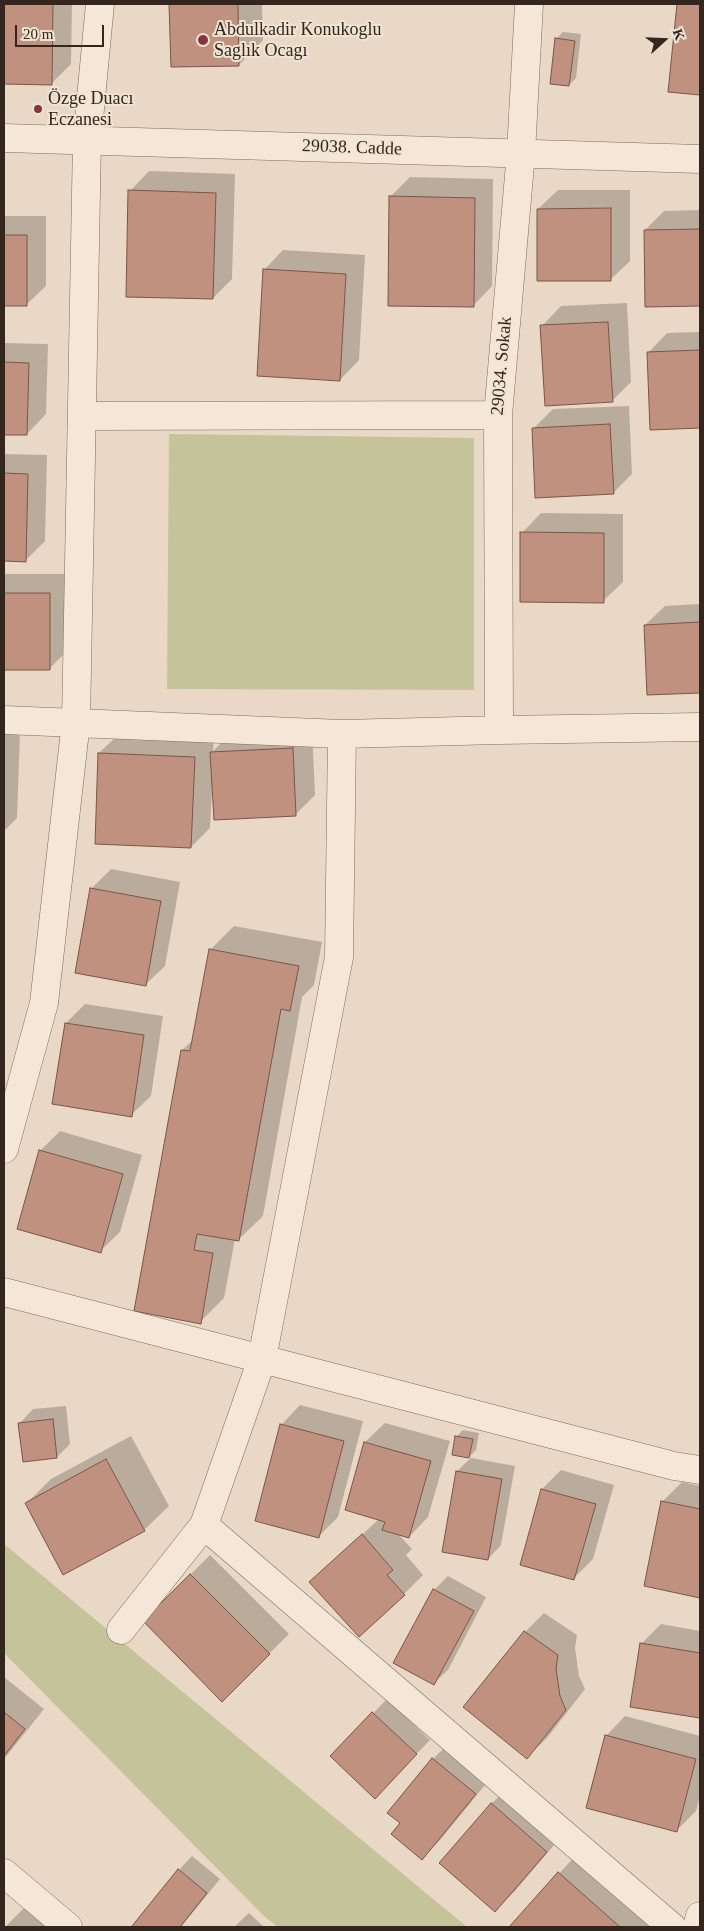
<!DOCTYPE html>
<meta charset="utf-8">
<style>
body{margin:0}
#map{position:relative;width:704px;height:1931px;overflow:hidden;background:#e8d8c5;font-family:Georgia,serif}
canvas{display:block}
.frame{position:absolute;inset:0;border:5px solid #32261f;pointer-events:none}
.north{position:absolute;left:639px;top:15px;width:50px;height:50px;-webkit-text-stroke:4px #f0e4d3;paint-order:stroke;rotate:70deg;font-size:14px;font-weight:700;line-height:20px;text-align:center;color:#32261f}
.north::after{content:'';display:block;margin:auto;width:18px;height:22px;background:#32261f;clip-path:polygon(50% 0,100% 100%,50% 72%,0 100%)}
.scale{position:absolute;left:15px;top:25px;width:89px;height:22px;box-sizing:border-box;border:2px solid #32261f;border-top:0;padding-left:6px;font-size:15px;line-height:18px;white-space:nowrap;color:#32261f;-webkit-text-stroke:4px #f0e4d3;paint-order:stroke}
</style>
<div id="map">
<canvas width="704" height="1931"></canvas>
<div class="frame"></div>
<div class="north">K</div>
<div class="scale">20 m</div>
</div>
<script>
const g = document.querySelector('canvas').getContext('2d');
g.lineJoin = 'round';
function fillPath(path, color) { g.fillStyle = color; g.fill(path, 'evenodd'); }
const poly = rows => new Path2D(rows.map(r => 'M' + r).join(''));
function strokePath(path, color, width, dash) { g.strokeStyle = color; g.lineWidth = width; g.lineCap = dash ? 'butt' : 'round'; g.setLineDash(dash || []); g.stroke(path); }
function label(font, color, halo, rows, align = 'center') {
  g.font = font + ' Georgia,serif'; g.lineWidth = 4; g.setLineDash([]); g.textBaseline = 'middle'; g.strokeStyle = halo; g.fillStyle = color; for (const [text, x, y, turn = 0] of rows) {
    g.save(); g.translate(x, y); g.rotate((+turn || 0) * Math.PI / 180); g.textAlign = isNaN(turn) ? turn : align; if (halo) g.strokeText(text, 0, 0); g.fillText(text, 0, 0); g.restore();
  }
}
fillPath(poly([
 [169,434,474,438,474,690,167,689],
 [4,1544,467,1927,278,1927,265,1917,4,1653]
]), '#c4c39a');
fillPath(poly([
 [4,4,72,4,71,64,51,84,4,83],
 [170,4,262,4,263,40,239,65,172,66],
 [678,4,700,4,700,94,669,90],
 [563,32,581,34,576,78,569,85,557,38],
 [149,171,235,174,232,279,213,298,130,191],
 [410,177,493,179,492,286,473,306,390,197],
 [558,190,630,190,630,261,610,280,538,209],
 [700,210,700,304,646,305,645,230,664,211],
 [4,216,46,216,46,286,26,305,4,305],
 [283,250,365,255,359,360,340,380,264,270],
 [627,303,631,382,612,401,542,326,561,306],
 [700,332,700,427,651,429,648,353,667,333],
 [4,343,48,344,46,414,27,434,4,433],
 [629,406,632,474,613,493,533,429,553,409],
 [4,454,47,455,45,541,26,560,4,560],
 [541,513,623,514,623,582,603,601,522,533],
 [4,574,69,574,69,649,50,668,4,668],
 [700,604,700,692,649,694,645,625,665,606],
 [312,729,315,795,296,814,212,790,210,828,191,847,99,753,119,734,214,738,213,751,231,733],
 [4,730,20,731,17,818,4,831],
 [111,869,180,882,165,966,145,985,91,889],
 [234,926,322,942,314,985,302,997,263,1216,238,1240,235,1239,224,1298,200,1322,135,1310,182,1050,194,1039,210,950],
 [85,1004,163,1016,151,1096,131,1115,66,1023],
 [60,1131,142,1155,120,1232,100,1251,40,1151],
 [300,1405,363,1421,338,1517,318,1537,281,1425],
 [66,1406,70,1444,57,1457,20,1423,33,1409],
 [385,1423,450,1441,428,1517,409,1537,398,1534,412,1549,406,1555,423,1575,404,1594,311,1582,379,1519,347,1510,365,1442],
 [463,1430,479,1433,476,1450,469,1457,457,1436],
 [131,1436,169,1506,144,1530,27,1503,51,1479],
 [471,1458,515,1466,501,1545,488,1559,457,1471],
 [561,1470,614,1485,593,1559,574,1578,542,1489],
 [682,1482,700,1486,700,1597,645,1585,662,1502],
 [210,1555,289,1634,222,1700,144,1621],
 [448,1576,486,1597,448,1670,434,1683,434,1590],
 [544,1613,577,1635,575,1648,579,1676,585,1689,547,1738,527,1757,525,1632],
 [661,1624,700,1631,700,1717,632,1706,641,1644],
 [4,1677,44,1709,4,1759],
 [387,1699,430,1740,388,1783,332,1756],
 [625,1716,700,1736,700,1796,696,1811,677,1830,606,1736],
 [452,1740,494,1774,441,1839,422,1858,402,1823,433,1759],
 [511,1785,565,1832,515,1891,495,1910,491,1804],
 [578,1853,653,1920,647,1927,510,1927],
 [192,1856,220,1879,181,1927,136,1927,134,1925,179,1870],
 [26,1906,54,1927,5,1927],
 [249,1913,264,1927,234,1927]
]), '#0003');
const building = poly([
 [4,4,53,4,52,85,4,84,4,4],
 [169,4,238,4,239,66,171,67,169,4],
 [677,4,700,4,700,95,668,92,677,4],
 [555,38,575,41,569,86,550,84,555,38],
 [128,190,216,193,213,299,126,297,128,190],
 [389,196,475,198,474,307,388,306,389,196],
 [611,208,611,281,537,281,537,209,611,208],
 [700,229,700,306,645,307,644,230,700,229],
 [4,235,27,235,27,306,4,306,4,235],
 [263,269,346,274,340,381,257,376,263,269],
 [608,322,613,402,545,406,540,325,608,322],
 [700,350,700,428,650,430,647,352,700,350],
 [4,362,29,363,27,435,4,435,4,362],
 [610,424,614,494,535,498,532,428,610,424],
 [4,473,28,474,26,562,4,561,4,473],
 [520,532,604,533,604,603,520,602,520,532],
 [4,593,50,593,50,670,4,670,4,593],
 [700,622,700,693,647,695,644,625,700,622],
 [293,748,296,816,214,820,210,752,293,748],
 [98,753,195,757,191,848,95,844,98,753],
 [90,888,161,901,146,986,75,973,90,888],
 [209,949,299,966,290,1011,281,1009,239,1241,197,1234,194,1250,213,1253,201,1324,134,1311,181,1050,190,1051,209,949],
 [65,1023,144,1035,132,1117,52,1104,65,1023],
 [39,1150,123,1174,101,1253,17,1229,39,1150],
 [53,1419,57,1458,23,1462,18,1423,53,1419],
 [280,1424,344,1441,319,1538,255,1521,280,1424],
 [455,1436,473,1439,469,1458,452,1455,455,1436],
 [364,1442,431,1461,409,1538,382,1530,385,1522,345,1510,364,1442],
 [106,1459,145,1531,63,1575,25,1503,106,1459],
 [456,1471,502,1479,488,1560,442,1552,456,1471],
 [541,1489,596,1504,574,1580,520,1565,541,1489],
 [661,1501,700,1509,700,1598,644,1586,661,1501],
 [362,1534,393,1570,387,1575,405,1595,359,1637,309,1582,362,1534],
 [190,1574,270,1654,222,1702,143,1621,190,1574],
 [433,1589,474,1611,434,1685,393,1663,433,1589],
 [524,1631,558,1655,556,1669,560,1696,566,1710,527,1759,463,1707,524,1631],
 [640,1643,700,1653,700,1718,630,1707,640,1643],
 [4,1712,25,1729,4,1756,4,1712],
 [372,1712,417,1754,375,1799,330,1756,372,1712],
 [605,1735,696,1759,677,1832,586,1808,605,1735],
 [432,1758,476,1794,422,1860,391,1834,400,1823,387,1813,432,1758],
 [491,1803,547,1852,495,1912,439,1863,491,1803],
 [178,1869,207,1893,180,1927,134,1927,132,1926,178,1869],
 [558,1872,620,1927,509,1927,558,1872]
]);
fillPath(building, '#c1917f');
strokePath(building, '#7c5446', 1);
const minor = poly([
 [82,416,498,415],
 [4,720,342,734,499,730,700,727],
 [499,730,498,415,521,153,529,4],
 [4,1149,44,1003,76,722,87,140,100,4],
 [4,1292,674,1466,700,1470],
 [204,1525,672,1927],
 [121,1630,204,1525,262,1359,339,957,342,734],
 [4,1873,68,1927]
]);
const tertiary = poly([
 [4,138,700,159],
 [697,1927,700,1916]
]);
strokePath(minor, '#806b5d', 29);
strokePath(tertiary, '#806b5d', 29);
strokePath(minor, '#f4e7d7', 28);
strokePath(tertiary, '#f4e7d7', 28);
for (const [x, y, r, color] of [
 [203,40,6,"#873541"],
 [38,109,5,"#873541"]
]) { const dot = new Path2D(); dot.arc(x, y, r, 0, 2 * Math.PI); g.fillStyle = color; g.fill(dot); strokePath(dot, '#f0e4d3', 2); }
label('18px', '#32261f', '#f0e4d3', [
 ["Abdulkadir Konukoglu",214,30],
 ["Saglık Ocagı",214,51],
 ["Özge Duacı",48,99],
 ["Eczanesi",48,120]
], 'left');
label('18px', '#32261f', '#f0e4d3', [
 ["29038. Cadde",352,148,2],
 ["29034. Sokak",502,366,-85]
]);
</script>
